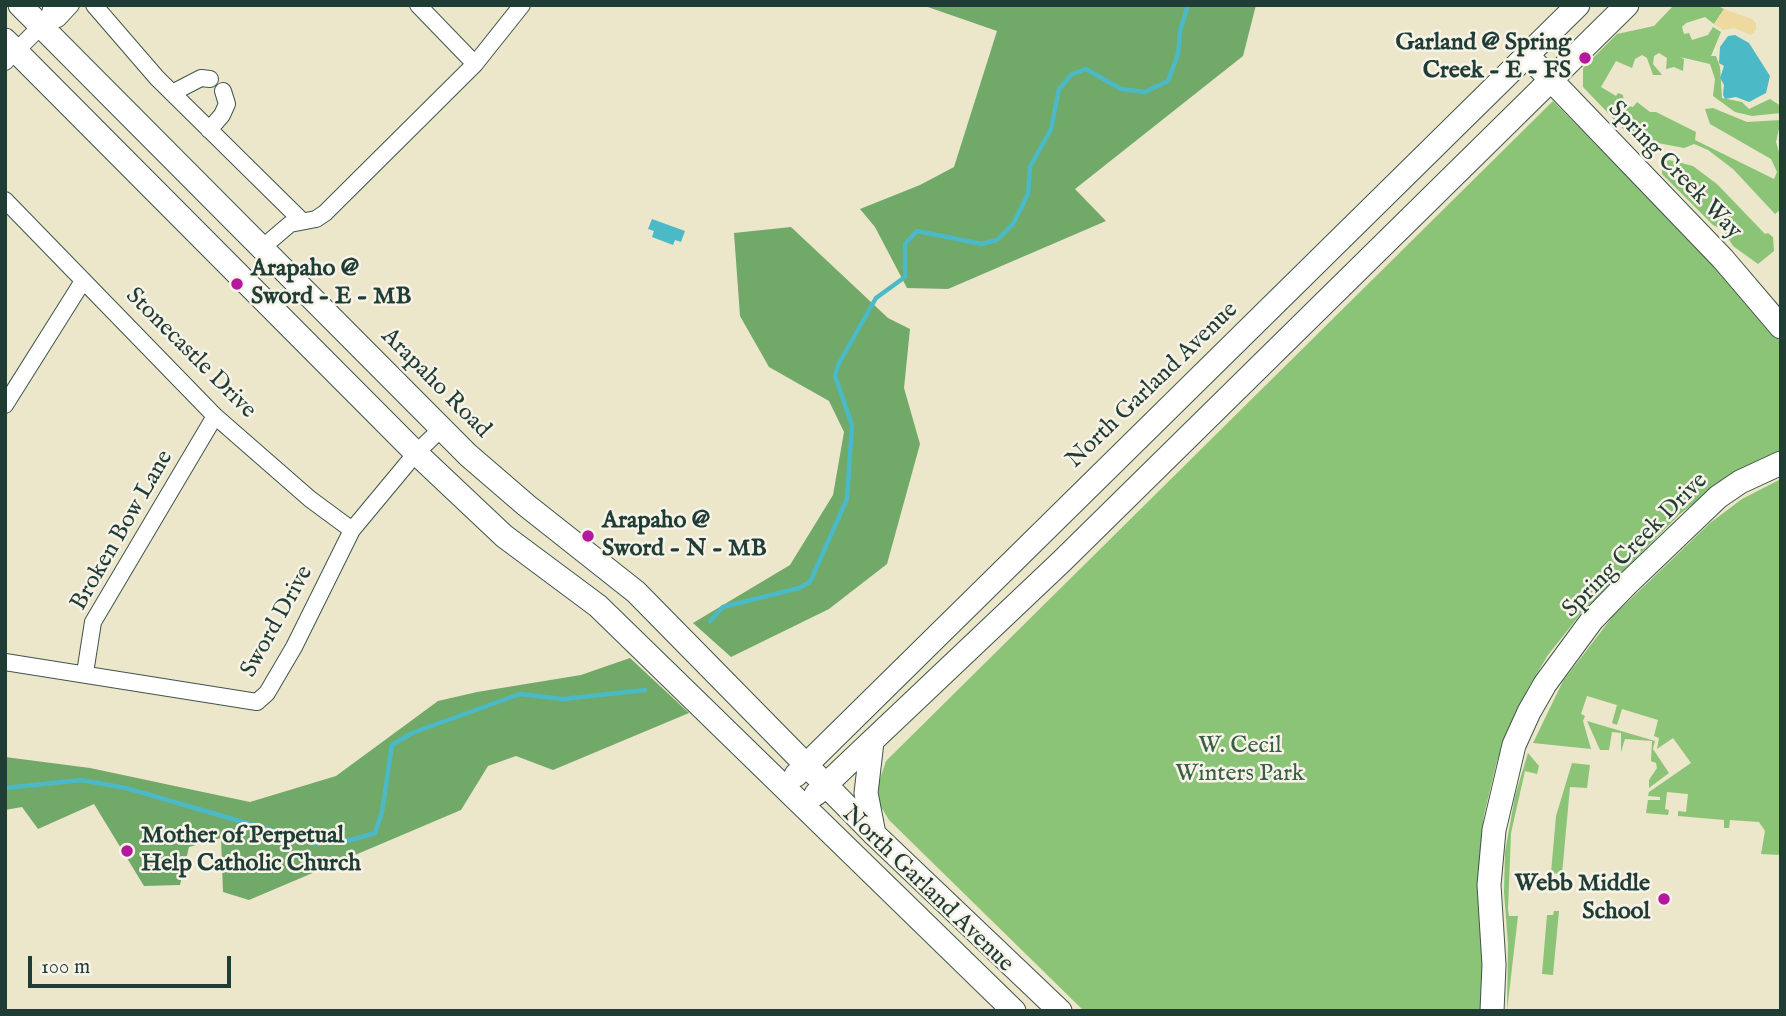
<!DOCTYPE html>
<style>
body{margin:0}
#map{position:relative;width:1786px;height:1016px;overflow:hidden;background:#ece6ca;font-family:"IM FELL English",serif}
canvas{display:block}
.frame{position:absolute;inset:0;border:7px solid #1f3d34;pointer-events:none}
.scale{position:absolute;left:28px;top:956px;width:203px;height:32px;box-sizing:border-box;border:4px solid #1f3d34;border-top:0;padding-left:9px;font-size:21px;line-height:24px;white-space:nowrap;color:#1f3d34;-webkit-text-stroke:5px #f7f3e8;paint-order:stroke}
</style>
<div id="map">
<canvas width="1786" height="1016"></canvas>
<div class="frame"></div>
<div class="scale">100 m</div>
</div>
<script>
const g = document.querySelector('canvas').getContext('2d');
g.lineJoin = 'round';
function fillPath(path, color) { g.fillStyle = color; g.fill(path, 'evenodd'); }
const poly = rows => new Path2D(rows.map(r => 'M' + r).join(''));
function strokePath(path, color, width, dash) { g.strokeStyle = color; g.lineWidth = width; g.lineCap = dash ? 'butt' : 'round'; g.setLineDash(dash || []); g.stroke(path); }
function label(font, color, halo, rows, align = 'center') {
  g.font = font + ' "IM FELL English",serif'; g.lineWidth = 5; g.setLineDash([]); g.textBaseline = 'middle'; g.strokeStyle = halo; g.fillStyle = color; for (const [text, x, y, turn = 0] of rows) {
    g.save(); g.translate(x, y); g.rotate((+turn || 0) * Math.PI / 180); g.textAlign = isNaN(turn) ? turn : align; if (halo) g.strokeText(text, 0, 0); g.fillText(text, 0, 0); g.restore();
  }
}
fillPath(poly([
 [1674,5,1716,5,1724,9,1714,24,1705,17,1686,23,1682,27,1684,34,1689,33,1692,40,1708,35,1713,27,1721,32,1711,56,1716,56,1720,67,1722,98,1742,102,1749,109,1770,99,1781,106,1781,113,1752,116,1735,112,1713,96,1715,79,1710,64,1680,57,1684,59,1683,71,1674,67,1666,69,1667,58,1659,53,1654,56,1653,64,1662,75,1653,75,1647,58,1642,55,1635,59,1632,68,1616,61,1601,87,1616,96,1618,93,1623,95,1624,105,1633,107,1637,102,1650,112,1656,112,1696,132,1695,140,1774,179,1777,172,1771,159,1710,124,1705,109,1713,108,1747,122,1781,120,1776,142,1781,159,1781,209,1775,214,1733,169,1708,150,1694,144,1684,148,1632,138,1583,87,1583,68,1617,34,1654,26],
 [1553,101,1735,286,1776,336,1781,343,1781,450,1725,479,1680,514,1582,612,1548,655,1527,690,1497,761,1484,815,1479,861,1483,969,1481,1011,1084,1011,889,820,880,805,878,785,886,761],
 [1669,160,1693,166,1717,184,1765,234,1768,233,1773,237,1774,251,1758,264,1733,246,1723,230,1713,225,1662,174,1662,164],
 [1781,479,1781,855,1761,854,1765,831,1759,822,1730,820,1729,828,1724,828,1724,820,1678,816,1678,811,1686,812,1688,794,1667,792,1665,809,1669,810,1668,815,1646,813,1648,800,1660,800,1660,797,1648,796,1649,792,1691,763,1673,738,1657,749,1659,738,1654,736,1658,720,1622,709,1617,725,1612,723,1617,705,1587,696,1581,714,1585,716,1583,721,1591,749,1533,743,1563,681,1613,616,1710,523,1742,499],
 [1587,721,1655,741,1653,749,1669,773,1649,788,1649,780,1657,768,1656,763,1651,761,1652,741,1625,739,1621,752,1621,733,1612,732,1609,750,1600,750],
 [1528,753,1539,766,1537,774,1525,771,1511,833,1508,909,1509,916,1518,916,1507,1011,1508,944,1504,892,1505,852,1515,796],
 [1572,763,1590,765,1587,788,1570,787,1562,874,1551,873,1556,816],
 [1554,911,1559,911,1553,975,1542,974,1547,915,1553,915]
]), '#8bc377');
fillPath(poly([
 [922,5,1256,5,1243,56,1075,189,1106,221,948,289,907,288,875,227,860,209,920,185,954,167,997,31],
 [791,227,888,318,910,329,904,388,920,444,887,564,829,609,731,657,693,623,790,565,833,495,844,432,829,401,769,367,740,316,734,233],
 [630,658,689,713,553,770,516,756,488,766,461,810,249,900,223,892,221,838,189,847,180,885,144,886,94,804,38,829,22,807,5,810,5,757,90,768,250,802,336,776,438,701,477,692,581,675]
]), '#70a968');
fillPath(poly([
 [1724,9,1752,19,1756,23,1756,30,1751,35,1734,28,1723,30,1714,24]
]), '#eeda9e');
fillPath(poly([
 [1735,35,1749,43,1770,76,1766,93,1749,102,1736,97,1725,99,1723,95,1724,85,1720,78,1724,66,1719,63,1720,47,1728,36],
 [652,219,685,231,681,242,675,240,673,245,652,237,654,231,648,229]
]), '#4cb9c7');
strokePath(poly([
 [710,621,723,607,799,588,810,582,847,499,852,425,835,376,838,365,876,298,905,277,905,244,917,231,982,244,997,240,1013,224,1028,194,1030,167,1051,129,1059,89,1072,74,1086,69,1121,89,1145,92,1168,81,1178,54,1180,31,1188,5],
 [5,788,81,780,126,788,319,844,351,840,375,833,382,812,392,745,412,733,520,694,563,699,645,690]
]), '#4cb9c7', 4.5);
const street = poly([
 [52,5,48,20,58,19,71,5],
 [94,5,157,78,302,221],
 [5,62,41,26],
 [475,64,522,5],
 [172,93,201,78,210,79],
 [209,130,222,115,227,104,223,91],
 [5,200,215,416,310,499,352,530],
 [263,247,290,224,316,219,325,213,475,64,418,5],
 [5,405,83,281],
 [5,662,257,702,267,693,294,647,352,530,416,453,442,428],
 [85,673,93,622,215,416]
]);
const secondary = poly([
 [20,5,468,455,526,505,636,592,874,834,1060,1011],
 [5,40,416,453,504,536,598,606,1014,1011],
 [1527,55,1723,259,1781,327],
 [872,742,866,793,874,834],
 [796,775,1578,5],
 [816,794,1062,561,1627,5],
 [1492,1011,1494,965,1489,885,1494,830,1514,745,1529,712,1545,684,1592,620,1626,585,1718,497,1740,482,1781,463]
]);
strokePath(street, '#3e564a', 18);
strokePath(secondary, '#3e564a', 25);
strokePath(street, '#fff', 16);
strokePath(secondary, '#fff', 23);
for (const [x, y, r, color] of [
 [1585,58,7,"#b5179e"],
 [237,284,7,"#b5179e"],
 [588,536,7,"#b5179e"],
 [127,851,7,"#b5179e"],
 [1664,899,7,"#b5179e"]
]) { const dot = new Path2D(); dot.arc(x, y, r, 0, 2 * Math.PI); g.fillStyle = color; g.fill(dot); strokePath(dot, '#f7f3e8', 2.5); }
label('bold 24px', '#1f3d34', '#f7f3e8', [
 ["Garland @ Spring",1571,44,"right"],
 ["Creek - E - FS",1571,72,"right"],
 ["Arapaho @",251,270],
 ["Sword - E - MB",251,298],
 ["Arapaho @",602,522],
 ["Sword - N - MB",602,550],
 ["Mother of Perpetual",141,837],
 ["Help Catholic Church",141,865],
 ["Webb Middle",1650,885,"right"],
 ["School",1650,913,"right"]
], 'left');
label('24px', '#1f3d34', '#f7f3e8', [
 ["Spring Creek Way",1674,171,46],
 ["Stonecastle Drive",190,354,45],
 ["Arapaho Road",435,384,45],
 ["North Garland Avenue",1153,386,-44],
 ["Broken Bow Lane",123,531,-60],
 ["Spring Creek Drive",1636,546,-45],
 ["Sword Drive",278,622,-61],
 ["North Garland Avenue",927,890,44]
]);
label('24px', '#3a5e45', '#f7f3e8', [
 ["W. Cecil",1240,747],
 ["Winters Park",1240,775]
]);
</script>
